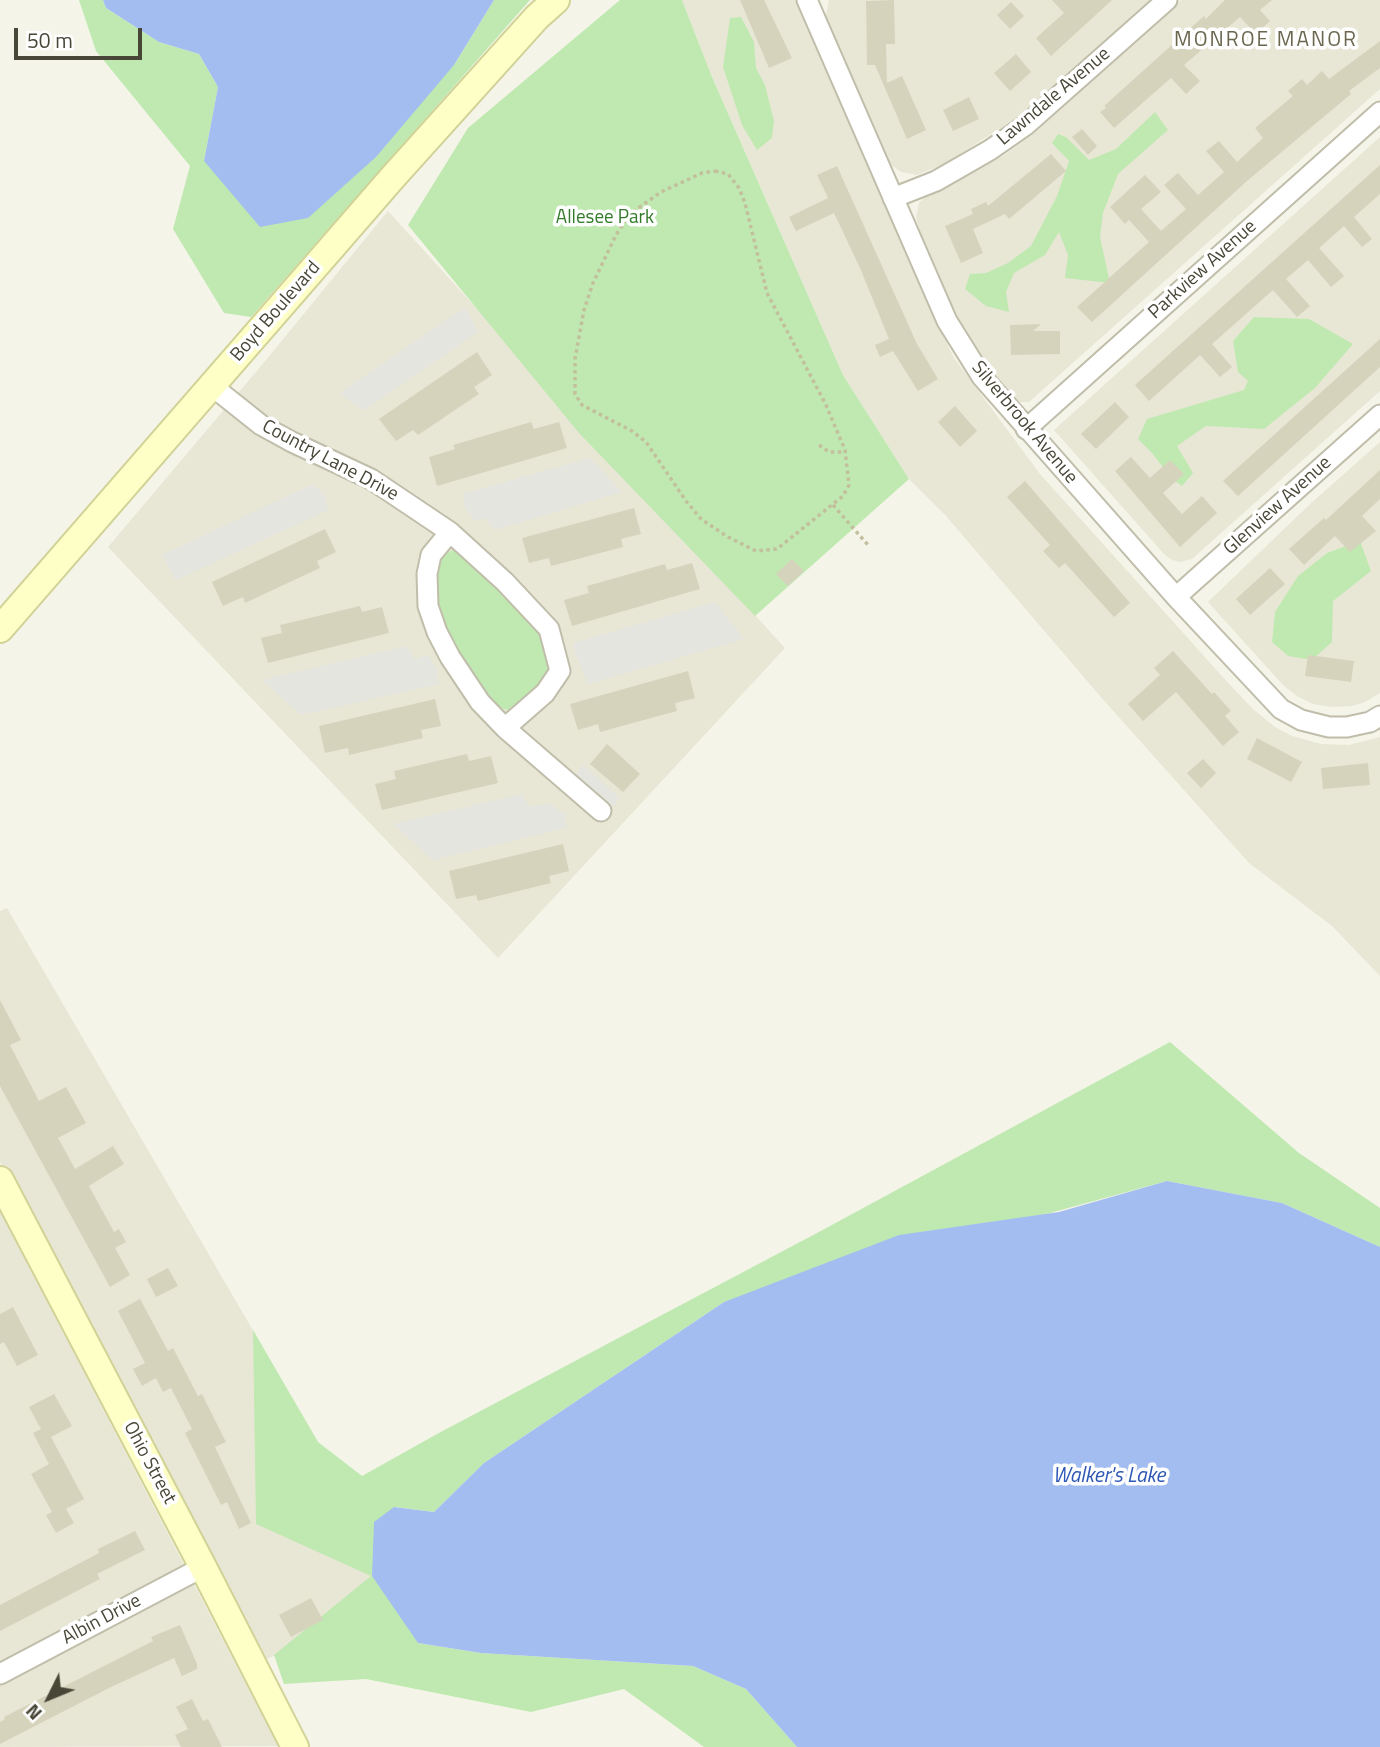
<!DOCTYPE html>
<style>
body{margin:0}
#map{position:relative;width:1380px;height:1747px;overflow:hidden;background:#f4f4e8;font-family:"Titillium Web",sans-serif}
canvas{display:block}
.north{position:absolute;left:14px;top:1663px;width:70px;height:70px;-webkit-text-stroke:5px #fff;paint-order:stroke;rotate:227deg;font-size:19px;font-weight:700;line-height:28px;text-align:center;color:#484637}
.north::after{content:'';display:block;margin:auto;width:24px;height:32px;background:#484637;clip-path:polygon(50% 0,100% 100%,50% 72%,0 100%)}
.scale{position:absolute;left:14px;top:28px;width:128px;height:32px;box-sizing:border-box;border:4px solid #484637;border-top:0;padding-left:9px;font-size:21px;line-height:24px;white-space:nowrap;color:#484637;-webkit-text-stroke:5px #fff;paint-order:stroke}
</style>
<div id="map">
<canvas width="1380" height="1747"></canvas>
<div class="north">N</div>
<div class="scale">50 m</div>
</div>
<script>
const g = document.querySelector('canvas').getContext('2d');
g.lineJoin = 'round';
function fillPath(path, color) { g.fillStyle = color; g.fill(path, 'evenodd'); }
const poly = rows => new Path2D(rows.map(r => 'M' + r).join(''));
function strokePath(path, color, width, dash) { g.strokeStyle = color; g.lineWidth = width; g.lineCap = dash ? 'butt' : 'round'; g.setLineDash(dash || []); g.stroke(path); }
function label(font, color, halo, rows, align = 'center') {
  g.font = font + ' "Titillium Web",sans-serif'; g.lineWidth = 7; g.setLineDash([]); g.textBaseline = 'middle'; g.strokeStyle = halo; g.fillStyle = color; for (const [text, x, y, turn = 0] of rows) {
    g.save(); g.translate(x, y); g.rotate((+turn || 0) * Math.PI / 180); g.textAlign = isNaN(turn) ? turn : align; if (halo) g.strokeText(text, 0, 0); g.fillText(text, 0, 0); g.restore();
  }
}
fillPath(poly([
 [682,0,796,0,934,317,954,358,1040,474,1231,686,1254,710,1275,727,1292,736,1321,744,1349,745,1380,737,1380,976,1332,926,1249,863,1100,696,946,516,909,479,843,375,712,77],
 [829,0,1150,0,1021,115,944,164,917,175,901,172,889,163,883,152,825,21],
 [1181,0,1380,0,1380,89,1029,402,1019,402,996,381,974,351,950,306,927,253,916,218,919,203,930,192,1003,156,1031,136],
 [1380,137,1380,391,1192,559,1180,562,1172,560,1165,555,1054,430],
 [388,211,785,648,498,958,108,547,266,360],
 [1380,442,1380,693,1365,702,1352,706,1332,707,1313,704,1297,696,1284,686,1208,602,1309,505],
 [7,908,318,1442,374,1522,375,1612,262,1661,0,1162,0,911],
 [0,1211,278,1746,0,1747]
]), '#e8e7d6');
fillPath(poly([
 [79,0,103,0,106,8,159,42,199,54,218,87,204,161,454,65,494,0,530,0,251,317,224,313,173,229,190,166,96,51],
 [620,0,682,0,712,77,843,375,909,479,755,616,579,433,408,225,468,128],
 [741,17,754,42,756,68,765,85,774,121,772,138,757,150,742,125,723,67,730,18],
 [1155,112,1168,130,1118,174,1103,213,1100,237,1110,283,1065,278,1068,255,1059,232,1045,255,1014,273,1006,292,1009,312,986,306,965,289,970,274,986,273,1008,263,1031,246,1057,196,1069,161,1052,143,1058,134,1066,137,1089,160,1116,149],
 [1254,317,1309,319,1353,344,1315,388,1264,429,1206,426,1177,446,1193,473,1182,486,1171,478,1152,453,1138,439,1147,419,1244,390,1248,381,1238,372,1233,341],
 [1360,541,1371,571,1333,601,1332,642,1312,660,1288,656,1272,642,1275,612,1298,576,1327,553],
 [454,550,476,566,529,616,546,649,549,666,545,681,508,710,497,707,455,651,443,627,436,592,437,562,444,554],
 [1170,1042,1299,1153,1380,1208,1380,1247,1282,1203,1167,1181,724,1302,484,1463,434,1512,395,1507,418,1643,481,1653,693,1666,746,1689,797,1747,704,1747,624,1689,531,1712,366,1679,284,1684,274,1655,371,1576,256,1524,253,1330,318,1442,362,1476,437,1434,817,1233]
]), '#c0e9b1');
fillPath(poly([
 [465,307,478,332,363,411,340,393],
 [590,458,622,492,495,530,484,518,474,521,465,508,463,494],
 [313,484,325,495,328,510,176,580,162,555],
 [715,602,744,639,588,684,576,656,573,643],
 [407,646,415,659,428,655,436,669,439,684,301,715,262,680],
 [583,765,620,798,611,808,574,776],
 [522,794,530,807,549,803,565,814,566,828,433,860,393,824]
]), '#e5e5e0');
fillPath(poly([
 [103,0,494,0,454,65,376,157,308,218,260,227,204,161,218,87,199,54,159,42,106,8],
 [1167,1181,1282,1203,1380,1247,1380,1747,797,1747,746,1689,693,1666,481,1653,418,1643,372,1576,374,1522,394,1507,434,1512,484,1463,724,1302,899,1235,1059,1212]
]), '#a4bdf1');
fillPath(poly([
 [740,0,764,0,792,58,769,68],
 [894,0,895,44,886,44,887,83,902,76,926,130,907,139,875,65,867,65,866,1],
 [1052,0,1112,0,1051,56,1036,38,1064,13],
 [1225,0,1272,0,1260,10,1270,21,1256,34,1240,17,1184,65,1200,81,1186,94,1171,78,1114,128,1100,112,1106,108,1104,106,1204,16,1206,19],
 [1011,2,1024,16,1010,29,997,15],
 [1380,41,1380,68,1349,91,1351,94,1247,181,1092,322,1077,307,1149,242,1129,220,1125,224,1110,207,1145,175,1161,192,1141,209,1161,231,1186,209,1164,185,1178,173,1198,195,1224,172,1206,151,1219,141,1237,162,1263,138,1255,128,1293,96,1288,91,1302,79,1307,85,1322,71,1329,79],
 [1016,54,1031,72,1010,91,994,73],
 [969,97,979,119,953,131,943,110],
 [1082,129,1097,146,1088,155,1072,137],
 [1051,154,1066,171,1009,219,1005,214,973,229,983,253,961,263,945,226,973,214,971,209,986,202,988,206],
 [1380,165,1380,194,1354,217,1372,239,1362,247,1344,226,1319,248,1344,276,1331,287,1308,260,1286,279,1310,306,1297,317,1273,290,1212,344,1232,367,1220,377,1200,355,1149,401,1135,385],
 [837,166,917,344,938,379,918,391,893,351,880,357,875,345,889,339,860,268,834,213,796,231,789,217,828,198,817,175],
 [1041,324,1033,331,1060,331,1060,354,1011,355,1010,325],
 [1380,339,1380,367,1238,496,1223,481],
 [477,352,492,375,474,387,479,394,418,435,413,430,396,441,379,419],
 [1115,402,1129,417,1096,449,1081,434],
 [955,406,977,431,960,447,938,422],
 [531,422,534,429,559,422,567,448,437,486,429,457,455,449,453,445],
 [1131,457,1150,478,1170,460,1184,474,1163,493,1182,514,1202,496,1217,513,1180,547,1115,471],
 [1380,470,1380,499,1362,516,1376,531,1350,552,1335,536,1304,565,1289,549,1324,518,1326,520],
 [1025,481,1130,603,1114,617,1065,563,1059,568,1043,551,1050,545,1007,497],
 [634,508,641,534,621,539,623,547,551,566,549,558,529,563,522,538],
 [325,529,336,552,317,561,320,568,245,603,243,597,223,606,212,582],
 [792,559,804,571,788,586,776,574],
 [692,563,700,589,572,626,564,600,589,593,587,586,665,564,667,570],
 [1270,568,1285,584,1250,615,1236,599],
 [360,606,362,612,382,607,389,633,268,663,261,638,282,633,280,625],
 [1173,651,1212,694,1214,692,1231,711,1225,716,1239,732,1223,746,1176,692,1143,721,1128,704,1160,675,1154,668],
 [1308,655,1354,661,1351,682,1305,676],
 [688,671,695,698,675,703,677,711,600,732,598,724,578,730,570,704],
 [435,699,441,726,421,730,423,738,349,755,348,748,325,753,319,726],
 [1257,738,1302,762,1291,782,1247,759],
 [607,744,640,774,623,792,590,764],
 [467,754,469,761,491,756,498,783,382,810,375,784,396,779,394,771],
 [1203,759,1216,773,1201,788,1187,773],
 [1368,763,1370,785,1323,789,1321,768],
 [563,844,569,871,549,876,551,883,478,901,476,895,456,899,449,871],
 [0,1000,21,1040,10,1045,39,1101,66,1087,86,1123,58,1138,75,1169,113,1146,124,1164,89,1186,114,1232,119,1229,126,1242,115,1248,130,1275,110,1287,0,1086],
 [168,1268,178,1286,156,1297,147,1279],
 [140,1299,168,1351,173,1348,198,1396,202,1394,226,1442,215,1447,251,1523,239,1529,227,1502,221,1505,185,1433,192,1429,171,1388,163,1392,156,1378,142,1386,133,1369,145,1363,118,1311],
 [13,1307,38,1355,17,1366,4,1342,0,1344,0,1314],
 [54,1394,72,1426,51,1437,84,1499,66,1509,74,1523,56,1533,46,1515,52,1512,31,1474,49,1464,33,1433,41,1429,29,1407],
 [135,1531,145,1550,97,1574,100,1579,0,1631,0,1605,99,1553,98,1549],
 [311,1598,323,1620,291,1637,279,1615],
 [180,1625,197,1664,197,1669,182,1676,174,1658,111,1687,0,1744,0,1722,5,1719,4,1717,153,1641,151,1637],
 [192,1699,203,1721,208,1719,222,1747,181,1747,175,1735,188,1729,176,1707]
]), '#d6d3bd');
const street = poly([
 [807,0,947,321,982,377,1176,597,1281,709,1301,720,1329,727,1347,727,1370,722,1380,716],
 [893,198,936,181,990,150,1026,125,1167,0],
 [212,386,261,425,292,442,371,479,450,532,505,582,549,629,560,671,545,693,505,728],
 [1026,429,1380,112],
 [450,532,431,555,427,574,428,606,437,632,450,657,480,702,505,728,601,811],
 [1176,597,1380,415],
 [0,1674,203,1567]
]);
const secondary = poly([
 [0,629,393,177,537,17,556,0],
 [0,1180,203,1567,295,1747]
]);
strokePath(street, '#c0beaa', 23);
strokePath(secondary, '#d1d296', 30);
strokePath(poly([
 [715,171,728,174,739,188,745,203,767,293,826,405,845,450,849,485,843,496,777,549,756,551,728,537,701,519,686,501,646,442,632,431,582,405,575,394,575,359,584,310,593,283,616,235,630,214,661,192,702,173,715,171],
 [819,445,829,452,845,452],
 [833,505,868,545]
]), '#c2bf9c', 3.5, [3.5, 3.5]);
strokePath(street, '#fff', 19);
strokePath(secondary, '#fdffc7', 26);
label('19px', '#484637', '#fff', [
 ["Lawndale Avenue",1054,97,-40],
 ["Parkview Avenue",1203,270,-42],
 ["Boyd Boulevard",276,312,-49],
 ["Silverbrook Avenue",1024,423,50],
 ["Country Lane Drive",330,461,28],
 ["Glenview Avenue",1278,506,-42],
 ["Ohio Street",149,1463,62],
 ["Albin Drive",102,1620,-28]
]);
label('19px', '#327b29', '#fff', [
 ["Allesee Park",605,218]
]);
g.letterSpacing = '2px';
label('21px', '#6b674e', '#fff', [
 ["MONROE MANOR",1266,41]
]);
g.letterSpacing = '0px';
label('italic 21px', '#2e58b6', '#fff', [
 ["Walker's Lake",1109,1477]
]);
</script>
